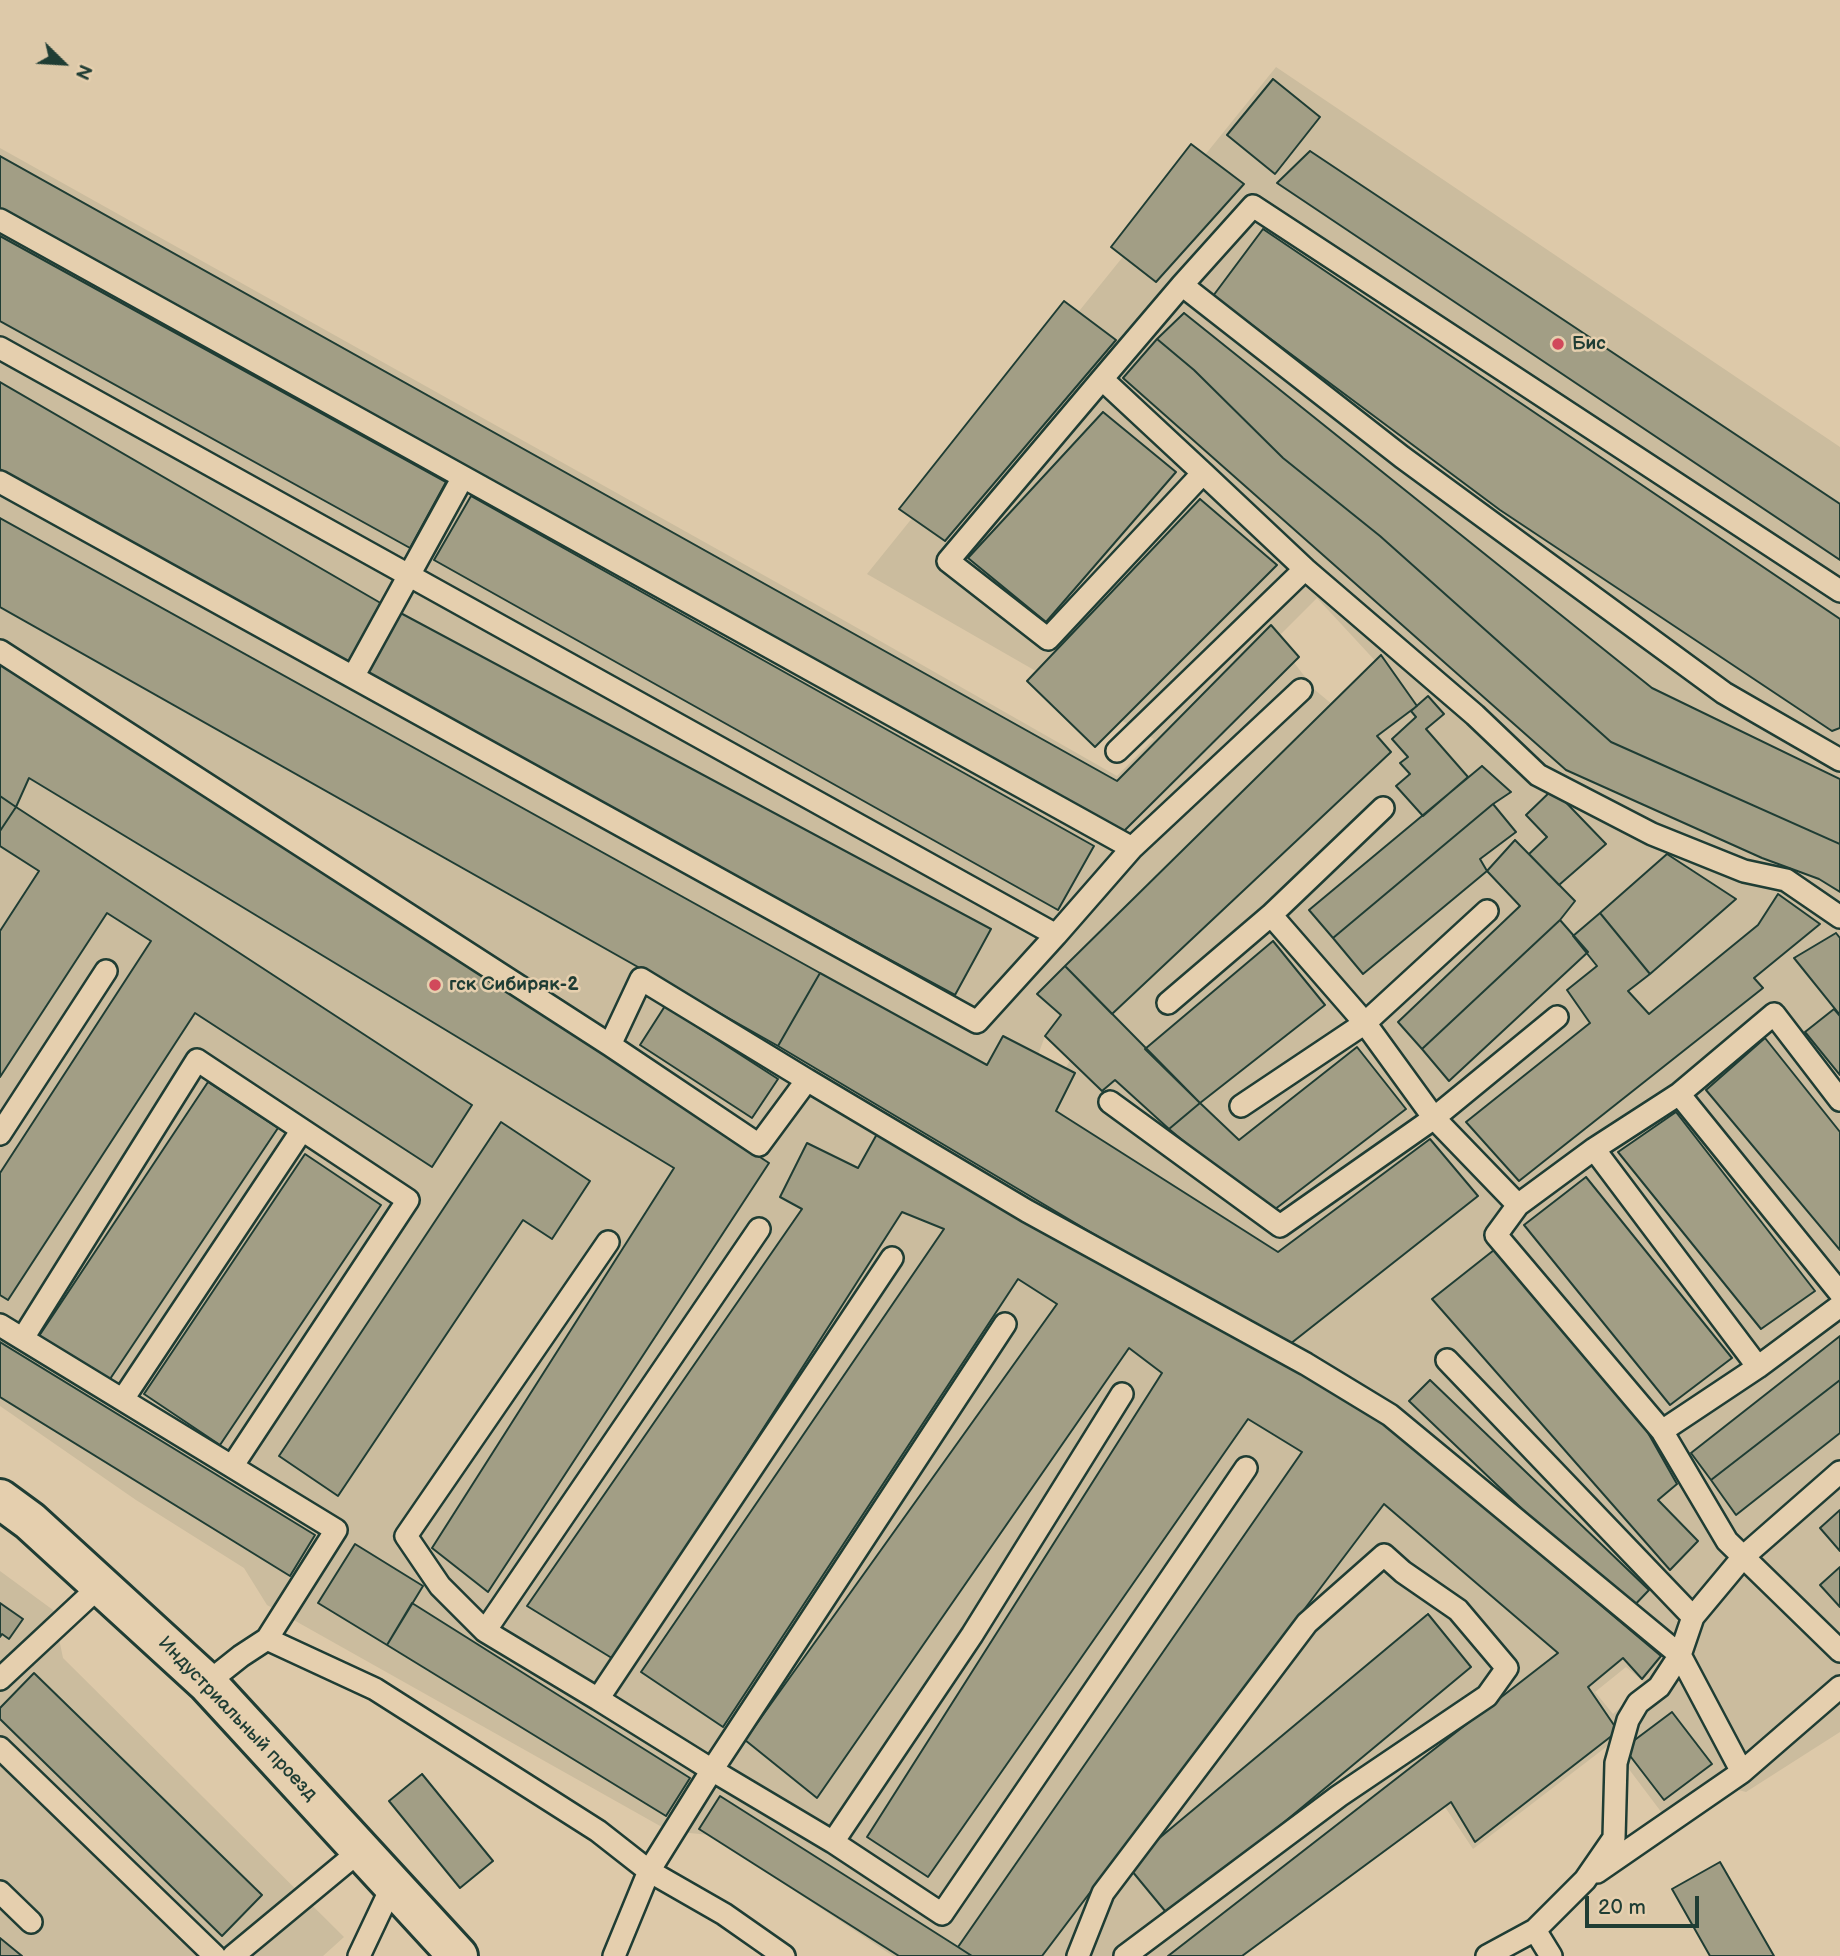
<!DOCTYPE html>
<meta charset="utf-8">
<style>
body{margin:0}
#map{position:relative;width:1840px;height:1956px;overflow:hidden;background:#ddc9a9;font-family:"Balsamiq Sans",sans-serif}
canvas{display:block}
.north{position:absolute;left:28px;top:28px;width:70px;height:70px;-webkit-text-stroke:5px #e5cfae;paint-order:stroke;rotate:114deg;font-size:19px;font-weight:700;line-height:28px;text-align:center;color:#1f3d34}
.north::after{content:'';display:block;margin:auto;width:24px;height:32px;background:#1f3d34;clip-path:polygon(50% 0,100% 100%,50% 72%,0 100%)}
.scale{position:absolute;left:1585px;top:1896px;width:114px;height:32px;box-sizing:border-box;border:4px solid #1f3d34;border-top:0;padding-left:9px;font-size:21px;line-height:24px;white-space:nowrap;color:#1f3d34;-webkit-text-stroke:5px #e5cfae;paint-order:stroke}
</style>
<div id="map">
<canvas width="1840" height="1956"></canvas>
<div class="north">N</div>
<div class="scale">20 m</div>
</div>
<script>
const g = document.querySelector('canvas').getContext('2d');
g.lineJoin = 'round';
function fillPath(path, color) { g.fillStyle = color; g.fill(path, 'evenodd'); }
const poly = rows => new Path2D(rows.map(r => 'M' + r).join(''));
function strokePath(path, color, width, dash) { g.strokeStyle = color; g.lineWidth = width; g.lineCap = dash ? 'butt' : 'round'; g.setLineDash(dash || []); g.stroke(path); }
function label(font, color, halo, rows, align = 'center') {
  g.font = font + ' "Balsamiq Sans",sans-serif'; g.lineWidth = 5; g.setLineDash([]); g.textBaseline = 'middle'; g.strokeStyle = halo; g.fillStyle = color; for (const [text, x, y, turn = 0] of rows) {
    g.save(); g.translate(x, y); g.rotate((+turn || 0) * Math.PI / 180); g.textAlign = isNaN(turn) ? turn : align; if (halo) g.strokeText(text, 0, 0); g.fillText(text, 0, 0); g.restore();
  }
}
fillPath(poly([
 [1276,67,1840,447,1840,1732,1746,1792,1712,1783,1665,1817,1610,1744,1473,1849,1441,1801,1235,1956,893,1956,710,1835,669,1831,267,1605,244,1568,136,1500,0,1406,0,148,817,605,1117,776,1154,739,867,574],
 [1317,598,1406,694,1084,1036,1046,1103,1034,1066,1045,1036,1074,998,1357,725,1315,690,1276,639],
 [1626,1667,1646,1684,1613,1714,1595,1692],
 [0,1571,53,1610,63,1658,344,1937,323,1956,0,1956]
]), '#cbbc9e');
const building = poly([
 [1273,79,1320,117,1275,174,1227,135,1273,79],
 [1191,144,1244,184,1156,282,1111,247,1191,144],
 [1310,151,1840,504,1840,560,1277,183,1310,151],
 [0,156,1117,781,1271,625,1299,657,1124,831,0,209,0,156],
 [1263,229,1840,619,1840,728,1832,731,1500,510,1213,296,1263,229],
 [0,236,446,482,410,548,0,321,0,236],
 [1064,301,1116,340,945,541,899,509,1064,301],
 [1184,313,1652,688,1840,779,1840,844,1611,742,1380,536,1283,458,1194,370,1157,339,1184,313],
 [1157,339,1194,370,1283,458,1380,536,1611,742,1840,844,1840,892,1819,879,1762,858,1566,770,1123,378,1157,339],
 [0,382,384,605,348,669,0,469,0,382],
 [1103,412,1176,472,1046,622,968,558,1103,412],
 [471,496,1094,846,1058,910,434,560,471,496],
 [1200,499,1277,565,1095,747,1027,681,1200,499],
 [0,518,820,973,778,1046,0,607,0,518],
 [395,610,991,929,955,995,359,673,395,610],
 [1381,655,1417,706,1377,736,1391,752,1112,1014,1065,966,1381,655],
 [0,656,769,1163,488,1592,432,1548,674,1168,29,778,16,807,0,796,0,656],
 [1428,696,1444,714,1426,729,1468,777,1423,816,1396,786,1410,774,1400,763,1408,757,1392,739,1416,717,1411,711,1428,696],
 [1482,766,1511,792,1493,804,1333,938,1309,910,1482,766],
 [1553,789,1606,844,1559,885,1529,854,1547,837,1526,815,1553,789],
 [0,796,16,807,0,831,0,796],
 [1493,804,1516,832,1480,859,1487,871,1363,974,1333,938,1493,804],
 [16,807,472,1105,432,1167,195,1013,8,1300,0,1295,0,1173,151,941,107,913,0,1077,0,931,39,871,0,846,0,831,16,807],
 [1515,840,1575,901,1560,920,1422,1049,1398,1022,1520,906,1487,871,1515,840],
 [1667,854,1736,899,1650,974,1600,913,1667,854],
 [1778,894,1820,924,1754,978,1763,988,1519,1181,1466,1122,1590,1023,1567,990,1597,966,1573,936,1600,913,1650,974,1628,991,1649,1014,1758,925,1778,894],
 [1560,920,1588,952,1449,1081,1422,1049,1560,920],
 [1836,933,1840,938,1840,1015,1794,958,1836,933],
 [1273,941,1325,1005,1200,1103,1145,1049,1273,941],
 [1065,966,1200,1103,1169,1129,1115,1080,1102,1091,1045,1036,1061,1015,1037,994,1065,966],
 [820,973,987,1065,1003,1036,1075,1073,1056,1111,1278,1252,1430,1139,1478,1196,1285,1348,778,1046,820,973],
 [665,1006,778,1079,752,1118,640,1045,665,1006],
 [1834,1009,1840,1016,1840,1075,1805,1032,1834,1009],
 [1765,1038,1840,1132,1840,1250,1706,1090,1765,1038],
 [1357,1047,1406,1109,1270,1213,1169,1129,1200,1103,1239,1140,1357,1047],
 [208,1082,278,1128,108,1382,39,1336,208,1082],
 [1676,1112,1815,1291,1761,1329,1618,1152,1676,1112],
 [501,1122,590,1181,552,1239,523,1220,338,1496,279,1456,501,1122],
 [877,1134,1375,1415,1661,1656,1642,1679,1623,1658,1588,1687,1618,1731,1475,1842,1451,1802,1242,1956,1168,1956,1558,1653,1384,1504,1042,1956,972,1956,958,1947,1302,1452,1248,1419,928,1877,867,1837,1162,1373,1129,1348,817,1798,745,1740,1057,1304,1018,1279,723,1727,641,1672,944,1229,902,1212,615,1660,527,1606,802,1209,780,1197,807,1143,858,1168,877,1134],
 [305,1154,381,1205,220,1445,144,1394,305,1154],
 [1586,1177,1732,1358,1670,1405,1524,1225,1586,1177],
 [1494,1250,1643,1424,1677,1484,1658,1500,1698,1541,1670,1570,1432,1299,1494,1250],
 [1840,1336,1840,1380,1711,1480,1691,1453,1840,1336],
 [0,1342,315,1535,290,1576,0,1397,0,1342],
 [1430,1380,1649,1590,1629,1611,1409,1401,1430,1380],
 [1840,1380,1840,1433,1736,1515,1711,1480,1840,1380],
 [1840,1510,1840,1551,1820,1528,1840,1510],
 [355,1544,423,1586,387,1645,318,1603,355,1544],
 [1840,1567,1840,1607,1820,1585,1840,1567],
 [0,1603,23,1619,9,1639,2,1634,0,1637,0,1603],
 [412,1603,690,1778,666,1816,387,1645,412,1603],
 [1428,1614,1471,1667,1170,1917,1127,1865,1428,1614],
 [34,1673,262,1895,222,1936,0,1719,0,1708,34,1673],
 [1672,1712,1712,1764,1664,1800,1624,1748,1672,1712],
 [422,1774,493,1861,460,1888,389,1801,422,1774],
 [720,1796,958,1947,972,1956,899,1956,699,1829,720,1796],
 [1720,1862,1774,1956,1710,1956,1672,1889,1720,1862],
 [0,1938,22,1956,0,1956,0,1938]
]);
fillPath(building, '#a29e85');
strokePath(building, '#1f3d34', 2);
const service = poly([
 [0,220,1132,848,1301,690],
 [0,348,1056,935,1132,848],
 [1102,379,948,561,1048,639,1203,473,1102,379,1182,285],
 [0,482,977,1022,1056,935],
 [1305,569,1475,715,1538,775,1652,834,1744,871,1786,880,1840,917],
 [1840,591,1253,206,1182,285,1402,457,1724,693,1840,760],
 [0,651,610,1045,759,1145,807,1080,1027,1211,1306,1364,1390,1415,1680,1655,1742,1772],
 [353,677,463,477],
 [1117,751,1305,569,1203,473],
 [1168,1003,1271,915],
 [1557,1017,1434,1118,1518,1205,1496,1235,1662,1431,1727,1541,1840,1651],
 [610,1045,641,979,807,1080],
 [1679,1094,1774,1014,1840,1100],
 [1110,1102,1280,1226,1434,1118,1365,1023,1487,911],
 [1241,1106,1365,1023,1271,915,1383,808],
 [0,1134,106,971],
 [1594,1149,1679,1094,1840,1293],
 [1518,1205,1594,1149,1758,1367,1662,1431],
 [892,1258,598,1699,712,1770,1005,1324],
 [0,1325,336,1530,267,1639],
 [23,1338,197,1060,408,1200,233,1465],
 [1447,1360,1693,1617],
 [1758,1367,1840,1306],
 [123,1399,302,1130],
 [485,1631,440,1586,406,1536,608,1242],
 [0,1679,101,1585],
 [207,1683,241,1656,267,1639,375,1689,598,1831,649,1871,724,1914,784,1956],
 [598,1699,485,1631,759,1229],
 [0,1748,215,1956],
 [833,1842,972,1635,1122,1394],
 [1597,1872,1742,1772,1840,1687],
 [0,1892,31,1922],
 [1535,1930,1551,1956],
 [233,1956,362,1849],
 [359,1956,393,1884],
 [614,1956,649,1871,712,1770,833,1842,942,1914,1246,1468],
 [1078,1956,1103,1893,1307,1623,1384,1555,1403,1572,1458,1610,1507,1668,1487,1696,1339,1796,1125,1956],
 [1487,1956,1535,1930,1585,1880,1614,1838,1616,1763,1628,1720,1638,1703,1659,1687,1680,1655,1693,1617,1743,1557,1840,1472]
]);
const tertiary = poly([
 [0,1499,30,1521,207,1683,458,1956]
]);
strokePath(service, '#1f3d34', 26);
strokePath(tertiary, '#1f3d34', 44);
strokePath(service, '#e5cfae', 21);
strokePath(tertiary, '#e5cfae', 38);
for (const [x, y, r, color] of [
 [1558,344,7,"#d1495b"],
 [435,985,7,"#d1495b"]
]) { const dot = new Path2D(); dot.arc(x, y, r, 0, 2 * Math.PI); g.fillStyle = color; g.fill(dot); strokePath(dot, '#e5cfae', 2.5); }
label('bold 19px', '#1f3d34', '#e5cfae', [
 ["Бис",1572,344],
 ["гск Сибиряк-2",449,985]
], 'left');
label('19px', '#1f3d34', '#e5cfae', [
 ["Индустриальный проезд",237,1719,46]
]);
</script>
